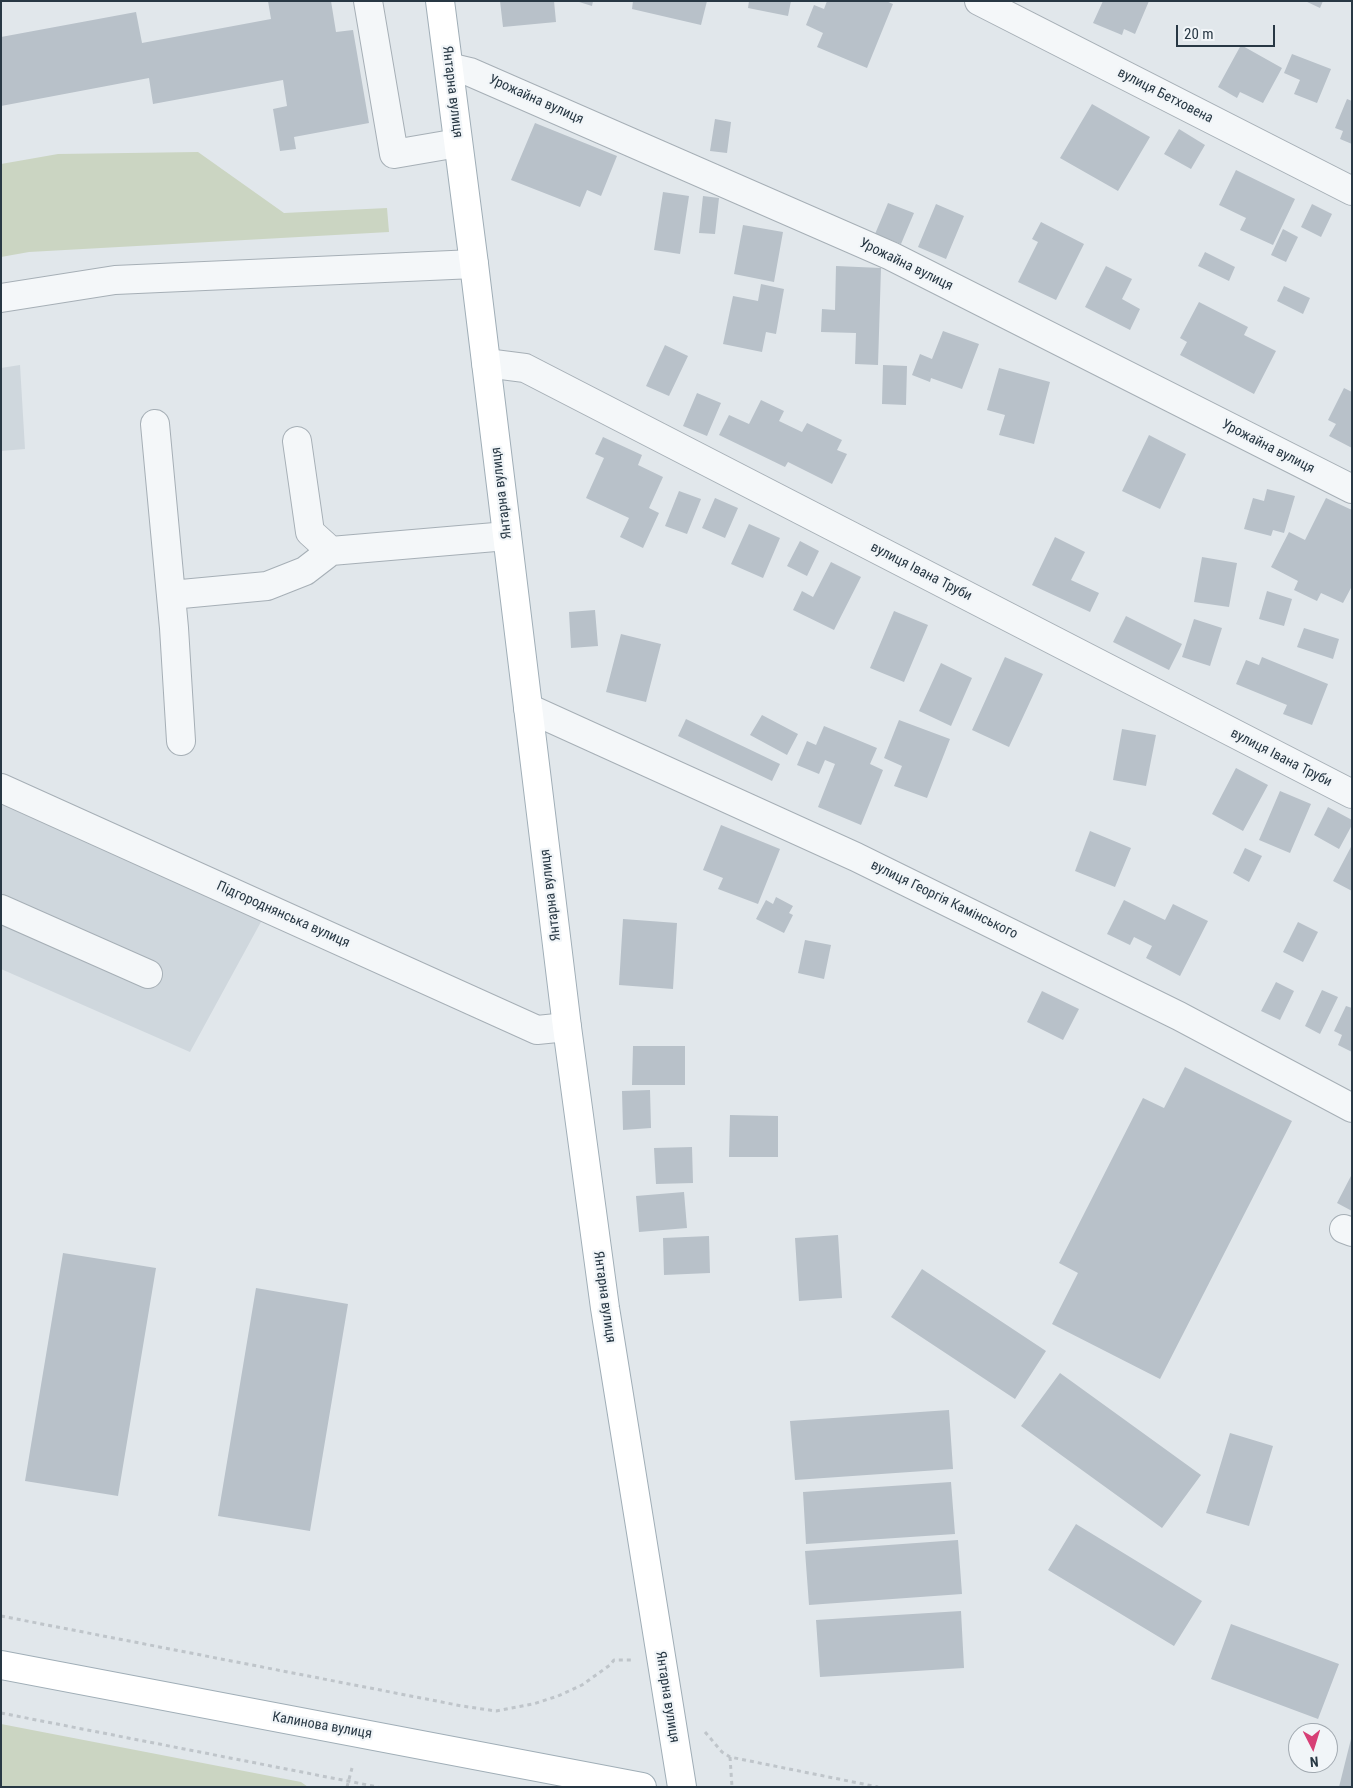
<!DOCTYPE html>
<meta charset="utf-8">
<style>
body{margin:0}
#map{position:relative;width:1353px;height:1788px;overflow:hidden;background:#e1e7eb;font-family:"Roboto Condensed",sans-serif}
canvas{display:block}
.frame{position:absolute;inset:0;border:2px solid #283844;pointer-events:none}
.north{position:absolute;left:1288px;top:1723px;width:50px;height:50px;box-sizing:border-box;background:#f1f5f8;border:1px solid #a1a9b0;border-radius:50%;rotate:175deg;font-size:14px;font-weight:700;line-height:20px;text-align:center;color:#283844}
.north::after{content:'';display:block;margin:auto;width:18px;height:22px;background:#d73f76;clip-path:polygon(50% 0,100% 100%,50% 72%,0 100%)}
.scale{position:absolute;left:1176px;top:25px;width:99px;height:22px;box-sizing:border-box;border:2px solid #283844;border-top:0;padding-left:6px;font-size:15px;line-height:18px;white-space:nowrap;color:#283844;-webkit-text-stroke:4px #f1f5f8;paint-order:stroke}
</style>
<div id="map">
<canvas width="1353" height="1788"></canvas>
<div class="frame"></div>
<div class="north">N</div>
<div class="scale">20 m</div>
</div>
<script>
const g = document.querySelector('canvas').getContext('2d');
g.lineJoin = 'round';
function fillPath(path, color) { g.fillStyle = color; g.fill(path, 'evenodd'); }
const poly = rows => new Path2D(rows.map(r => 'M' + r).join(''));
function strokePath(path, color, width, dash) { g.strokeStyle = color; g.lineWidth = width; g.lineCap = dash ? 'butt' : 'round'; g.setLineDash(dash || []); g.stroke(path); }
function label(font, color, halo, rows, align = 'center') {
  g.font = font + ' "Roboto Condensed",sans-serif'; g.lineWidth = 4.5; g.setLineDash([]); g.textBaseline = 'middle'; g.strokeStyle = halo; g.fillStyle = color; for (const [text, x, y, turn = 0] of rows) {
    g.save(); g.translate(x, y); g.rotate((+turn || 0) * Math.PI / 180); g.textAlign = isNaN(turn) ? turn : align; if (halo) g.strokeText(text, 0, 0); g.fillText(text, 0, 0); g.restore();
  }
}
fillPath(poly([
 [20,365,25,449,1,451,1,368],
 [1,804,262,920,190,1052,1,969]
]), '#cfd7dd');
fillPath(poly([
 [198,152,284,213,387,208,389,232,29,252,1,257,1,164,58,154],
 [1,1724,301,1782,308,1787,1,1787]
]), '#cbd5c2');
fillPath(poly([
 [268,1,331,1,336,32,353,30,369,123,294,137,296,149,280,151,273,109,287,106,283,80,153,104,149,78,1,106,1,37,136,12,142,43,271,19],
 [500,1,554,1,556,22,503,27],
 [576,1,593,1,592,6],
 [633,1,707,1,701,25,632,9],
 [749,1,791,1,788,16,748,8],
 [827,1,886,1,893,4,867,68,817,47,823,33,806,25,814,5,824,9],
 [1103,1,1149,1,1135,34,1124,29,1122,35,1093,23],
 [1305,1,1323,1,1320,8],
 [1241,45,1282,68,1263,103,1240,92,1237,98,1218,87],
 [1292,54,1331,69,1317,103,1294,94,1300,80,1284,73],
 [1347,99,1352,101,1352,144,1340,139,1343,131,1335,128],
 [1092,104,1150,137,1118,191,1060,158],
 [715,119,731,122,727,153,710,151],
 [535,123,617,156,601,196,587,190,580,207,511,180],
 [1179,129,1205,145,1191,169,1164,154],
 [1236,170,1295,199,1273,245,1240,230,1246,218,1219,205],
 [663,192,689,196,680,254,654,250],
 [703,196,719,198,715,234,699,233],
 [888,203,914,213,901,244,875,234],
 [936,204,964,216,946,259,918,247],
 [1312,204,1332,214,1321,237,1301,227],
 [1041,222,1084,244,1056,300,1018,282,1038,242,1032,239],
 [743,225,783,232,774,282,734,274],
 [1283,229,1298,237,1286,262,1271,255],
 [1205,252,1235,267,1229,281,1198,266],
 [836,266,881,268,878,365,855,364,856,333,821,332,822,309,835,310],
 [1106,266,1132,279,1122,299,1140,309,1130,330,1085,307],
 [761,284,784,289,776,334,766,332,762,352,723,344,733,296,758,301],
 [1284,286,1310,298,1303,314,1277,301],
 [1199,302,1248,327,1244,335,1276,351,1254,394,1180,355,1187,342,1180,338],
 [943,331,979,344,962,389,931,378,930,382,912,375,920,354,932,359],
 [665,345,688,356,669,396,646,386],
 [883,365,907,366,906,405,882,404],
 [999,368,1050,382,1034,444,999,435,1005,415,987,410],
 [1344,388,1352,392,1352,448,1329,436,1336,424,1328,420],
 [697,393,721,403,707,436,683,426],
 [761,400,784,411,779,421,802,432,807,423,842,440,837,450,847,454,832,484,788,462,785,467,719,435,729,415,749,424],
 [1149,435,1186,454,1160,509,1122,491],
 [603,437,642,455,638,465,663,477,649,508,659,513,643,548,620,537,629,518,586,498,604,458,595,454],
 [1267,489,1295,496,1284,533,1273,530,1271,536,1244,529,1253,498,1264,501],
 [679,491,701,499,687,534,665,526],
 [715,498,738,508,725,538,702,528],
 [1326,498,1352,510,1352,586,1343,603,1321,593,1317,601,1294,590,1298,581,1271,567,1289,532,1305,540],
 [749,524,780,538,763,578,731,564],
 [1055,537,1085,552,1071,580,1099,593,1090,612,1032,585],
 [800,541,819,551,807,576,787,566],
 [1202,557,1237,563,1229,607,1194,602],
 [831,562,861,577,834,630,793,610,802,591,813,597],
 [1267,591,1292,599,1284,626,1259,619],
 [595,610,598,646,571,648,569,612],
 [894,611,928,625,904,682,870,668],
 [1126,616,1182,644,1169,670,1113,642],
 [1194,619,1222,628,1210,666,1182,657],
 [1304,628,1339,639,1333,659,1297,647],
 [621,634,661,644,646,702,606,692],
 [1005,657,1043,674,1009,747,972,730],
 [1262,657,1328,684,1312,725,1283,714,1287,705,1236,684,1246,660,1259,665],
 [941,663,972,678,951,726,919,711],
 [762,715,798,734,787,755,750,735],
 [686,719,780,764,772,781,678,736],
 [899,720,950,739,927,798,894,786,902,766,884,758],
 [824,726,877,748,870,764,883,770,861,825,818,807,835,764,825,760,819,774,797,765,807,741,816,745],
 [1122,729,1156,735,1146,786,1113,780],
 [1236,768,1268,785,1243,831,1212,814],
 [1280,791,1311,804,1290,853,1259,840],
 [1328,807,1352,820,1352,825,1339,849,1314,835],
 [721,825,780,849,758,904,718,889,723,878,703,870],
 [1090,831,1131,848,1115,887,1075,871],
 [1352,845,1352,891,1333,881],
 [1245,848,1262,856,1249,882,1233,873],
 [776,897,793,906,789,913,793,915,784,933,756,919,766,900,773,904],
 [1124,900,1165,920,1173,904,1208,921,1180,976,1146,958,1152,946,1134,937,1130,945,1107,934],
 [623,919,677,923,673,989,619,985],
 [1298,922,1318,932,1303,962,1283,952],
 [805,940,831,945,824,979,798,973],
 [1276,982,1294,991,1280,1020,1261,1011],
 [1322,990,1338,997,1320,1034,1305,1026],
 [1042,991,1079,1009,1063,1040,1027,1022],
 [1346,1006,1352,1008,1352,1052,1338,1045,1342,1035,1334,1031],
 [633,1046,685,1046,685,1085,632,1085],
 [1185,1067,1292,1121,1160,1379,1052,1324,1078,1273,1059,1263,1143,1098,1164,1108],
 [650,1090,651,1128,623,1130,622,1091],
 [730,1115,778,1116,778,1157,729,1157],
 [692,1147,693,1183,656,1184,654,1148],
 [1352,1174,1352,1211,1337,1203],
 [684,1192,687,1228,639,1232,636,1196],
 [838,1235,842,1298,799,1301,795,1238],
 [709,1236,710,1273,664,1275,663,1238],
 [63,1253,156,1268,118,1496,25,1481],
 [922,1269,1046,1351,1015,1399,891,1317],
 [256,1288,348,1304,310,1531,218,1516],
 [1060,1373,1201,1475,1162,1528,1021,1426],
 [949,1410,953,1469,795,1480,790,1421],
 [1230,1433,1273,1446,1249,1526,1206,1513],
 [951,1482,955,1534,806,1544,803,1492],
 [1076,1524,1202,1601,1174,1646,1048,1570],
 [958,1540,962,1594,809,1605,805,1551],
 [961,1611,964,1668,820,1677,816,1620],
 [1231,1624,1339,1664,1318,1719,1211,1679],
 [1351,1739,1352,1787,1339,1787]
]), '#b8c1c9');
const minor = poly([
 [368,1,394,154,458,143],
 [979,1,1352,191],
 [449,67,470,72,891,256,1352,489],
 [1,298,115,280,474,264],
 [486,363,525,368,1352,794],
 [155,424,174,628,181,741],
 [297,441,310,532,331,551,507,536],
 [171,595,267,586,305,571,331,551],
 [528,708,856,857,1179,1016,1352,1108],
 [1,788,537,1030,567,1027],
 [1,909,148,974],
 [1344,1229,1352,1232]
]);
const major = poly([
 [440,1,474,264,567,1027,605,1308,682,1787],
 [1,1665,642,1787]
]);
strokePath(minor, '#a6afb6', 30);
strokePath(major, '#a0aeb7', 30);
strokePath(poly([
 [1,1616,462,1706,496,1711,533,1704,558,1696,582,1685,610,1665,614,1660,631,1660],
 [1,1713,378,1787],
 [705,1732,722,1752,730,1757,878,1787],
 [730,1757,732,1787],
 [347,1787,352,1768]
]), '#bfc5ca', 3, [4, 4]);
strokePath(minor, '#f4f7f9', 28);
strokePath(major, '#fff', 28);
label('14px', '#283844', '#f1f5f8', [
 ["Янтарна вулиця",452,92,83],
 ["вулиця Бетховена",1165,96,27],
 ["Урожайна вулиця",536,100,24],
 ["Урожайна вулиця",906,265,26],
 ["Урожайна вулиця",1268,447,27],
 ["Янтарна вулиця",502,493,-97],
 ["вулиця Івана Труби",921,572,27],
 ["вулиця Івана Труби",1281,758,27],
 ["Янтарна вулиця",551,895,-97],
 ["вулиця Георгія Камінського",944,900,26],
 ["Підгороднянська вулиця",283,915,24],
 ["Янтарна вулиця",604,1297,82],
 ["Янтарна вулиця",667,1697,81],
 ["Калинова вулиця",322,1726,10]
]);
</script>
